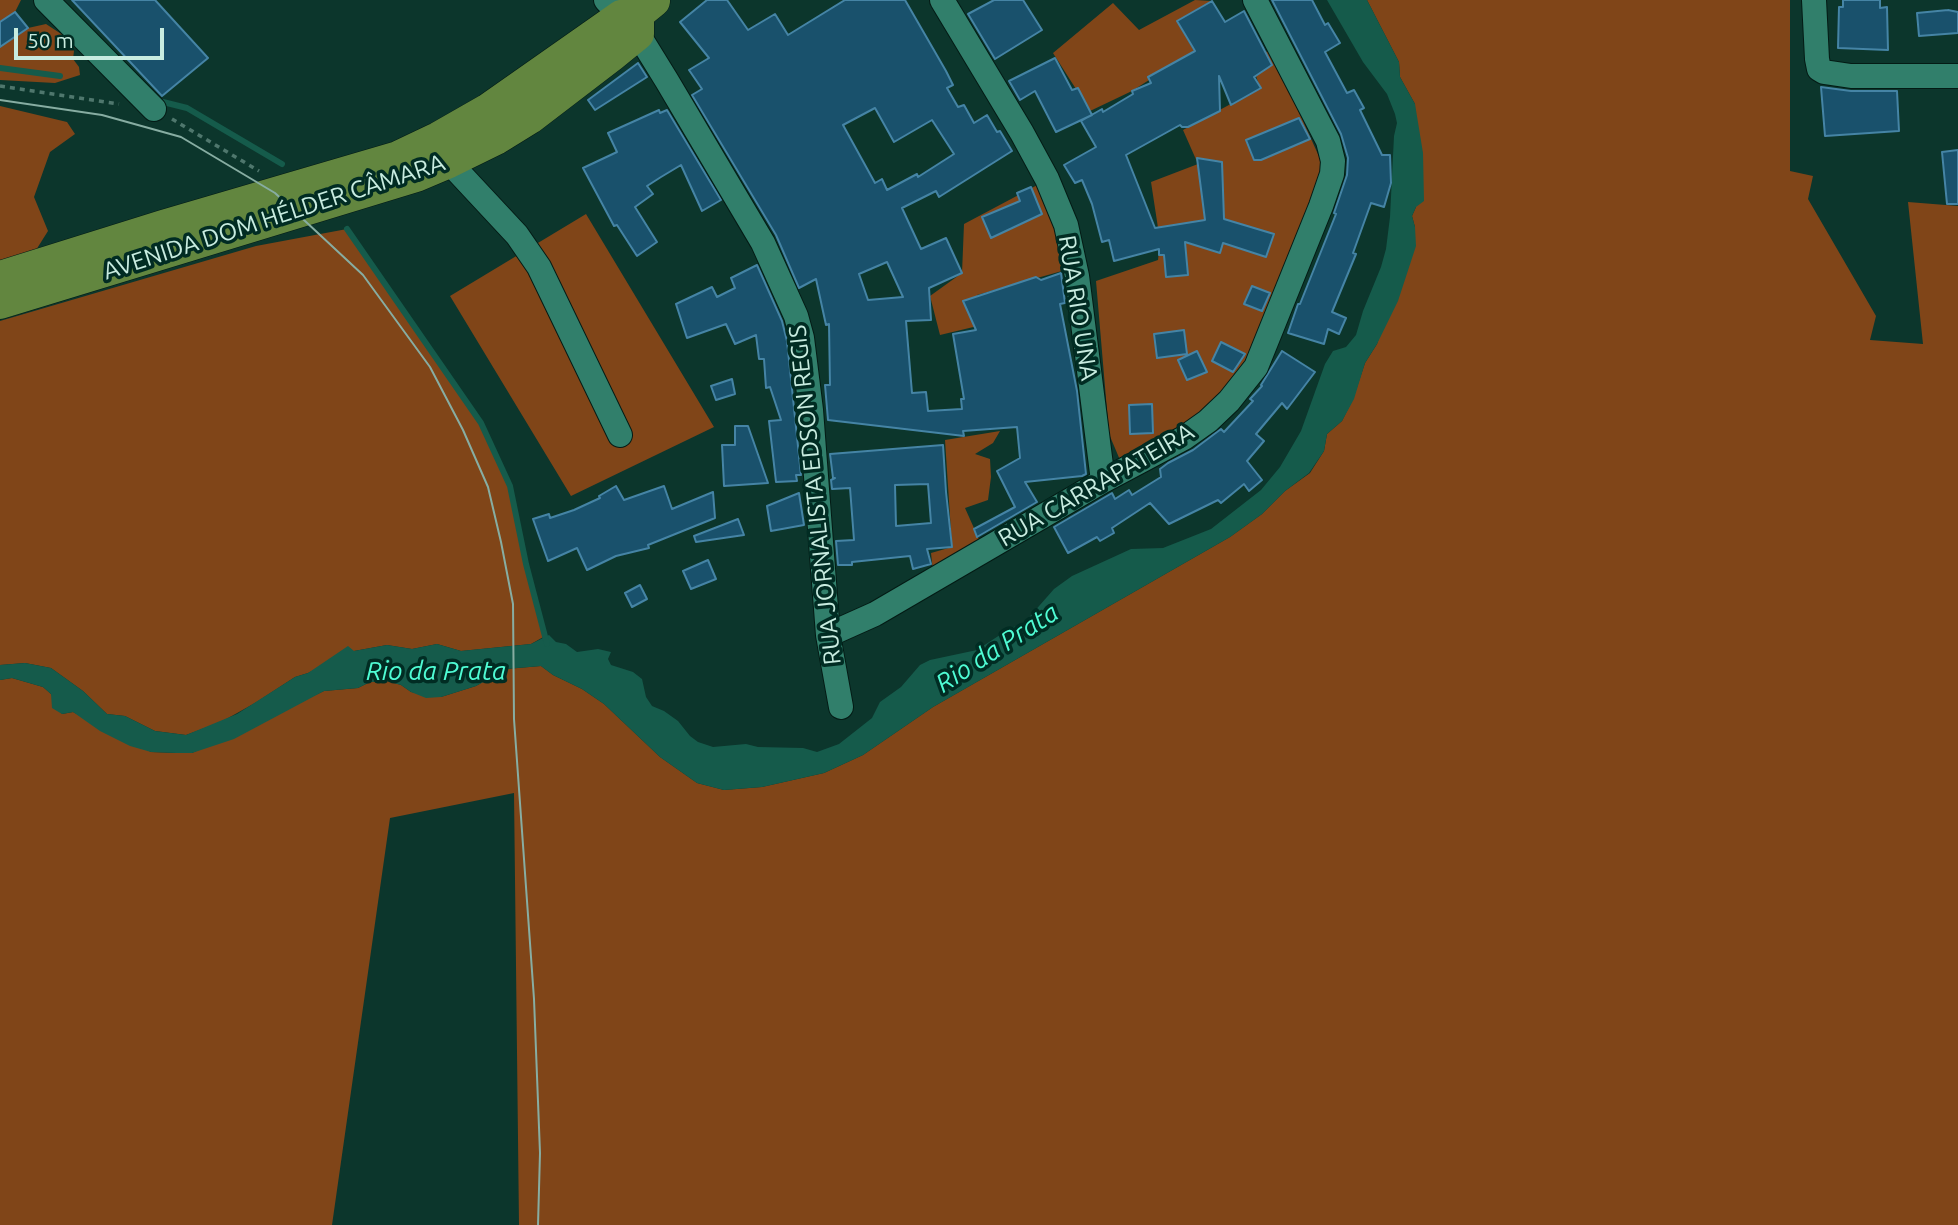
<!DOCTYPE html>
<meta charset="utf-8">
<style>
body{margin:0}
#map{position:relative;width:1958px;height:1225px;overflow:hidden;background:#0c362c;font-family:Ubuntu,sans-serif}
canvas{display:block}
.scale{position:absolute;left:14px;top:28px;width:150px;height:32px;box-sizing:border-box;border:4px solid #c8ece0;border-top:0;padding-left:9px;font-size:21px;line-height:24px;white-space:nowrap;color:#c8ece0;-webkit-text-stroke:5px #012c23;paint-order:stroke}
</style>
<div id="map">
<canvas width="1958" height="1225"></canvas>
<div class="scale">50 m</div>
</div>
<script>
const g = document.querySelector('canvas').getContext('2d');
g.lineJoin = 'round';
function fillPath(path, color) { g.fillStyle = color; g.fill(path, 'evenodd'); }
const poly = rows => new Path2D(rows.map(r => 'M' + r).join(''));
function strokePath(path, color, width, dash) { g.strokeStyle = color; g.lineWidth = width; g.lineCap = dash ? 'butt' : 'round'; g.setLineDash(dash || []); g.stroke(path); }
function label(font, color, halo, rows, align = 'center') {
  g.font = font + ' Ubuntu,sans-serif'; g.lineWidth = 7; g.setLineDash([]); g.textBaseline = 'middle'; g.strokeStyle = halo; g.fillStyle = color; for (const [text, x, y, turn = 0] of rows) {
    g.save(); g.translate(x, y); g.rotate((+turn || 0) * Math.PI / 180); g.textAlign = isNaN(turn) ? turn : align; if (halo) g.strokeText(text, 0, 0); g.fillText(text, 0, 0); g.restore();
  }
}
fillPath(poly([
 [0,0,21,0,15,12,0,22],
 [1195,0,1212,1,1177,21,1194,51,1132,91,1090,111,1053,53,1113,3,1139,30],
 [1367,0,1790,0,1790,171,1813,176,1808,199,1876,316,1870,340,1923,344,1908,202,1958,206,1958,1225,519,1225,514,793,390,818,332,1225,0,1225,0,680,12,678,43,687,51,694,62,714,73,712,151,752,176,753,192,753,324,691,358,688,370,682,387,681,401,685,411,692,441,697,476,686,506,669,541,666,553,675,582,689,604,704,660,757,697,783,724,790,762,787,824,773,863,755,933,707,1230,537,1262,514,1285,491,1310,473,1324,451,1327,434,1342,421,1353,399,1365,363,1377,344,1415,227,1412,216,1416,207,1415,104,1400,77,1399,62],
 [46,24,75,43,73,59,79,67,80,75,55,83,0,80,0,47,28,28],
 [1271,50,1326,172,1252,362,1181,434,1120,460,1109,434,1096,281,1158,260,1160,241,1151,182,1198,164,1183,130,1260,88,1250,58],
 [0,106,67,122,75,134,50,152,34,197,48,231,31,258,0,268],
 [1043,182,1069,269,977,295,986,324,940,335,930,296,962,273,964,224],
 [586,214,714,427,571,496,450,296],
 [347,229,481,423,510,486,526,564,545,636,531,644,461,651,437,644,412,649,387,645,354,651,308,673,295,677,255,703,221,722,186,735,155,731,125,716,107,714,83,691,51,668,25,663,0,665,0,321,256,246],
 [1000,431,993,443,975,454,990,459,991,477,988,500,965,508,982,546,933,572,931,553,952,547,945,440]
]), '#804518');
fillPath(poly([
 [1327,0,1367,0,1399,62,1400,77,1415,104,1423,153,1424,201,1416,207,1412,216,1415,227,1416,246,1398,301,1377,344,1365,363,1354,399,1342,421,1327,434,1324,451,1309,473,1285,491,1262,514,1230,537,933,707,863,755,824,773,762,787,724,790,697,783,660,757,604,704,582,689,553,675,541,666,506,669,476,686,441,697,426,698,411,692,401,685,387,681,370,682,358,688,324,691,234,739,192,753,176,753,151,752,130,746,100,731,73,712,62,714,52,708,51,694,43,687,12,678,0,680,0,665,25,663,51,668,83,691,107,714,125,716,155,731,186,735,237,714,295,677,308,673,348,646,354,651,387,645,412,649,437,644,461,651,531,644,549,635,556,642,566,644,577,652,598,649,611,652,608,659,611,665,633,672,642,679,646,697,652,706,664,711,678,721,690,736,698,742,713,747,746,744,758,747,803,748,817,752,839,744,872,718,880,702,901,687,920,665,930,660,977,650,1009,629,1025,622,1054,589,1072,576,1131,549,1163,548,1211,529,1261,490,1280,467,1301,431,1325,364,1333,351,1346,347,1356,335,1363,311,1381,267,1386,249,1390,217,1394,136,1397,123,1395,114,1387,94,1363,62]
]), '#155b4b');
strokePath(poly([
 [0,68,60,76],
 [163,102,187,108,282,164],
 [347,229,481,423,510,486,526,564,547,644]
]), '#155b4b', 6);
const building = poly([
 [72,0,155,0,208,58,162,96,72,0],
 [707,0,727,0,748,30,775,14,788,35,845,0,905,0,946,71,953,85,947,88,958,107,964,105,974,123,987,115,997,132,1000,131,1012,151,939,197,936,191,902,208,921,249,946,238,962,273,929,288,931,320,906,321,912,393,926,392,928,411,962,409,961,399,964,399,953,334,976,330,963,301,1036,277,1041,280,1061,273,1065,303,1060,304,1077,391,1086,474,1082,476,1025,482,1037,502,977,537,974,529,1015,507,997,471,1020,458,1017,427,963,431,964,436,828,420,825,385,830,385,829,324,826,325,816,279,799,288,776,235,692,95,702,89,689,70,709,58,680,22,707,0],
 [875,108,894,142,932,120,954,154,918,177,917,174,887,190,882,179,875,183,843,125,875,108],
 [887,262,903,297,868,300,859,274,887,262],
 [994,0,1023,0,1042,30,995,59,968,14,994,0],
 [1272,0,1312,0,1325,25,1328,23,1340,43,1325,52,1347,93,1354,90,1364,108,1360,110,1382,155,1390,155,1391,183,1384,207,1371,203,1353,253,1356,254,1332,312,1346,318,1339,334,1328,329,1324,344,1288,333,1298,304,1300,304,1336,214,1334,213,1347,175,1348,158,1341,134,1272,0],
 [1843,0,1880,0,1880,8,1887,7,1888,50,1838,48,1839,7,1843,7,1843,0],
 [1212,1,1225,22,1244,11,1272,65,1254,77,1261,88,1231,105,1219,76,1220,111,1188,127,1182,127,1180,125,1126,155,1155,228,1205,220,1197,158,1222,162,1224,219,1274,234,1266,257,1223,243,1220,253,1185,242,1188,275,1166,277,1164,255,1159,255,1159,249,1114,261,1109,240,1102,242,1092,204,1082,180,1075,183,1064,165,1096,147,1081,121,1102,109,1103,112,1133,94,1132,91,1151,83,1148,77,1195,51,1177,21,1212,1],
 [1948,10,1958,12,1958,33,1919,36,1917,13,1948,10],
 [15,12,28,28,0,47,0,22,15,12],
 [1055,58,1072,90,1078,88,1092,115,1056,132,1035,91,1020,100,1009,81,1055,58],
 [638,63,647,77,595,110,588,100,638,63],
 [1821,87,1851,91,1897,91,1899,131,1825,136,1821,87],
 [659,110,660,113,667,110,721,200,702,211,681,165,661,177,647,186,653,194,635,207,657,242,637,256,617,225,614,226,583,168,617,152,608,133,659,110],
 [1299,118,1310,139,1261,160,1254,160,1246,140,1299,118],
 [1958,150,1958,204,1947,204,1942,152,1958,150],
 [1031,187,1042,214,991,238,982,217,1020,201,1017,193,1031,187],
 [757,265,782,321,787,341,801,475,796,475,797,481,776,482,769,421,781,420,770,387,766,388,764,359,759,359,756,335,735,344,726,324,687,338,676,304,712,287,717,297,735,288,731,278,757,265],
 [1252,286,1270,293,1262,311,1244,304,1252,286],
 [1184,330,1187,354,1157,358,1154,334,1184,330],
 [1221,342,1245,354,1233,372,1212,361,1221,342],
 [1197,351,1207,372,1187,380,1178,360,1197,351],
 [1282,351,1315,372,1287,409,1282,403,1256,434,1264,441,1247,461,1262,480,1249,491,1244,484,1221,503,1218,500,1169,524,1150,503,1112,528,1114,533,1100,541,1097,537,1068,553,1054,527,1112,493,1115,499,1129,490,1132,495,1161,477,1160,469,1168,463,1193,450,1221,429,1224,432,1253,401,1250,399,1262,386,1261,385,1282,351],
 [732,379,735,394,716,400,711,386,732,379],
 [1152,404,1153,433,1130,434,1129,405,1152,404],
 [735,426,748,426,768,483,724,486,722,445,735,445,735,426],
 [943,445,946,492,952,547,927,549,931,564,913,569,910,556,852,562,852,565,838,565,836,541,854,540,850,488,832,489,831,480,835,478,833,478,830,454,943,445],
 [928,484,931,523,896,526,895,485,928,484],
 [616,486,624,500,664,486,672,509,713,492,715,518,648,545,649,548,616,556,587,570,577,548,548,561,533,519,549,514,550,518,574,510,600,498,599,496,616,486],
 [799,493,804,525,771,531,767,506,799,493],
 [738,519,744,535,696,542,694,536,738,519],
 [708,560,716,579,691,589,683,571,708,560],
 [640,585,647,599,632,607,625,593,640,585]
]);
fillPath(building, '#19516c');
strokePath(building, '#4584a5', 2);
const minor = poly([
 [46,0,154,109],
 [606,0,638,34,667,81,763,243,796,316,802,338,811,410,828,635,841,707],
 [942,0,1022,133,1047,179,1066,225,1077,276,1103,481],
 [1814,0,1817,59,1819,69,1824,72,1851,76,1958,76],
 [449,162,517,235,539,267,620,435],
 [828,635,875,614,1103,481,1184,438,1208,421,1229,401,1256,367,1321,206,1332,174,1333,161,1328,141,1255,0]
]);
const major = poly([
 [0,277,163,226,398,157,438,138,487,110,621,16,638,14,654,1],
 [0,303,416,176,449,162,496,139,530,118,611,56,638,34,638,14]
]);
strokePath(minor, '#041b15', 26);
strokePath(major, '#041b15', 33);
strokePath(poly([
 [0,86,119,104],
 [172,119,259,171]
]), '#4f776d', 3.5, [5, 5]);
strokePath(minor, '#317f6b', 24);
strokePath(major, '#62863f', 32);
strokePath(poly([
 [0,100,102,115,181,137,275,193,363,275,430,367,463,430,488,487,501,542,513,604,514,719,534,999,540,1153,538,1225]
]), '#87ada2', 2);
label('24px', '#c8ece0', '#012c23', [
 ["AVENIDA DOM HÉLDER CÂMARA",274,217,-18],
 ["RUA RIO UNA",1078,308,81],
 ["RUA CARRAPATEIRA",1096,485,-30],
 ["RUA JORNALISTA EDSON REGIS",815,495,-96]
]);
label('italic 26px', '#4ffcd4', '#012c23', [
 ["Rio da Prata",997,648,-33],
 ["Rio da Prata",436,671]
]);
</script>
